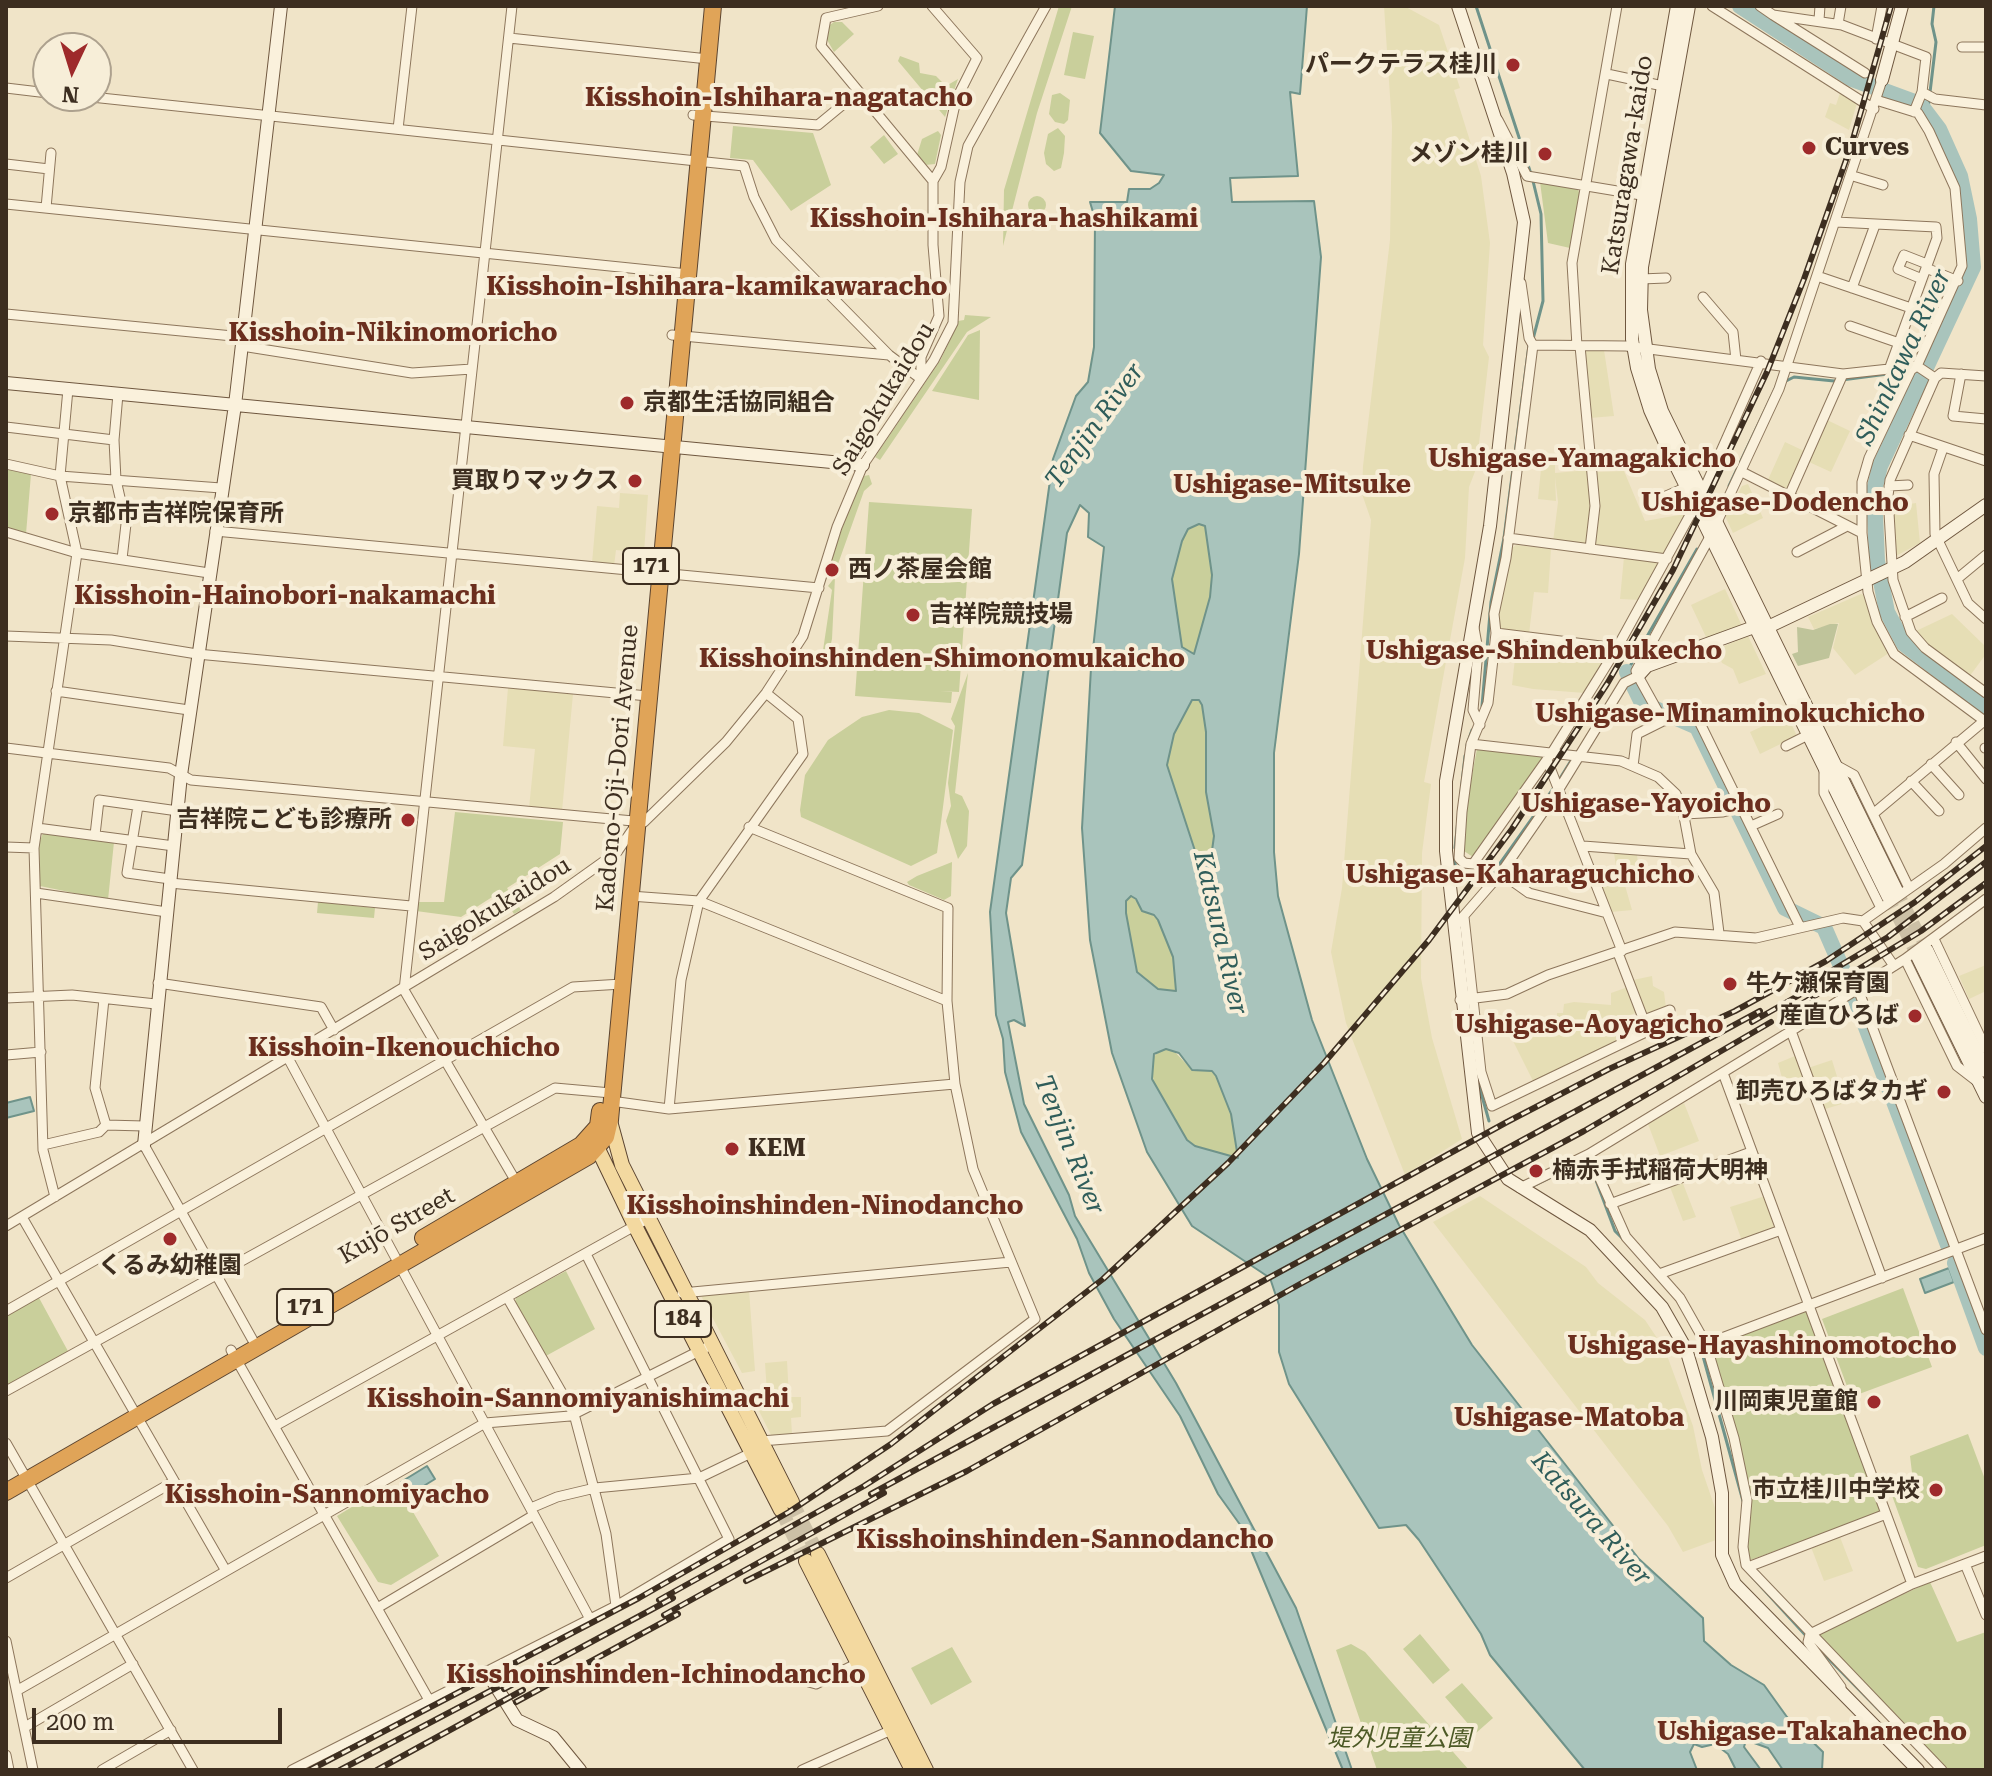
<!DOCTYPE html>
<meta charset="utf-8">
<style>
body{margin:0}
#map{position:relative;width:1992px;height:1776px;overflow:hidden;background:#f0e4c8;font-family:"Roboto Serif",serif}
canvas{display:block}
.frame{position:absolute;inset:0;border:8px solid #3d2e20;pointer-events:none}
.north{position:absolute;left:32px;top:32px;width:80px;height:80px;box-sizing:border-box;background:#f7eed8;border:2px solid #ada18e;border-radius:50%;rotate:184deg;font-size:22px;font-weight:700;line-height:32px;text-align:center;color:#3d2e20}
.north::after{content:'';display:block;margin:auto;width:28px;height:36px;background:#9e2a2b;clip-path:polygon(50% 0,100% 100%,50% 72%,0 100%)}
.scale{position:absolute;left:32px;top:1708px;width:250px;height:36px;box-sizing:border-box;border:4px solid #3d2e20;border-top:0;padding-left:10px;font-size:24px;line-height:28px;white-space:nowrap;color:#3d2e20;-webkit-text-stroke:6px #f7eed8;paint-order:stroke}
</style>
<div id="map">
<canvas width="1992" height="1776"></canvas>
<div class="frame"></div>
<div class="north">N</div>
<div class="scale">200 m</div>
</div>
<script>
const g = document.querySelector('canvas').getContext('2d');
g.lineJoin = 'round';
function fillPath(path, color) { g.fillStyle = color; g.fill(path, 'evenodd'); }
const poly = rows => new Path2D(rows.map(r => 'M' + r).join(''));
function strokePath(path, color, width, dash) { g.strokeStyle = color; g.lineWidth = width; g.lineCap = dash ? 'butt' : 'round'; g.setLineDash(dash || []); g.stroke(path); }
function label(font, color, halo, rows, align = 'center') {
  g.font = font + ' "Roboto Serif","Noto Sans JP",serif'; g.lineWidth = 8; g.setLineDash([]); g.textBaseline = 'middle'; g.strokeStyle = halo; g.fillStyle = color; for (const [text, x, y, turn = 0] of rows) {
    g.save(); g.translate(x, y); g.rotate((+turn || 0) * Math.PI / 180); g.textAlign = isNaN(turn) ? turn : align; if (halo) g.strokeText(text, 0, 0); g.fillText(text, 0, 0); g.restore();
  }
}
fillPath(poly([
 [1384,6,1404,6,1439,25,1460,88,1454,90,1481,176,1490,243,1483,345,1489,357,1476,469,1469,487,1465,558,1424,782,1431,784,1422,853,1421,978,1432,1038,1462,1139,1405,1175,1346,1023,1331,952,1342,888,1371,520,1362,494,1363,466,1390,240,1392,126],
 [1840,93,1857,103,1849,130,1825,117,1830,103,1836,105],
 [1587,350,1604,350,1614,416,1590,418,1584,353],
 [1827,420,1850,431,1831,472,1809,462],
 [1785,442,1804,451,1788,488,1783,490,1767,482],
 [1542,459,1555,461,1555,473,1588,470,1591,506,1587,541,1582,545,1553,542,1558,502,1555,477,1556,501,1538,499],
 [1624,471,1645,521,1685,514,1667,552,1662,554,1595,544,1595,472],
 [1748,484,1763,518,1733,533,1725,516,1742,486],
 [620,493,648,495,644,553,616,550,614,566,592,563,597,506,619,508],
 [1916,503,1920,543,1894,557,1891,507],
 [1516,545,1551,549,1548,593,1534,592,1529,634,1498,630,1498,614,1512,548],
 [1624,557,1656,561,1659,565,1640,600,1620,599],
 [1725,589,1742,626,1707,639,1691,605],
 [1861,594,1866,596,1872,624,1889,653,1855,675,1833,648,1839,623,1814,629,1808,617],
 [1952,614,1986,647,1986,654,1969,677,1927,645,1916,631],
 [1748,636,1766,674,1739,684,1733,669,1722,663,1717,649],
 [1517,641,1607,651,1609,656,1585,693,1533,689,1512,685],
 [508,688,573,694,562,811,529,808,535,749,503,746],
 [1787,715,1797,736,1760,754,1750,732],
 [1614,853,1637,854,1639,879,1624,882,1632,910,1611,912,1596,869,1616,866],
 [1986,965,1986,991,1969,999,1959,976],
 [1652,976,1653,986,1664,992,1666,1008,1647,1015,1633,980],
 [1628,987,1638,1012,1625,1017,1632,1035,1534,1083,1510,1035,1530,1031,1533,1036,1557,1033,1557,1013,1563,1013,1564,1004,1574,1002,1611,1005,1611,993],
 [1795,1056,1805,1082,1785,1089,1778,1063],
 [1832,1060,1845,1103,1822,1110,1808,1068],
 [1684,1103,1699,1141,1660,1156,1648,1124],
 [1682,1181,1696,1217,1683,1221,1670,1187],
 [1480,1196,1586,1267,1598,1283,1645,1320,1665,1350,1693,1426,1702,1470,1716,1511,1716,1540,1683,1552,1668,1526,1433,1222],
 [1765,1196,1774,1228,1742,1241,1730,1207],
 [749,1290,755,1371,742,1373,700,1294],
 [787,1361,789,1397,801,1397,801,1417,791,1418,792,1434,771,1435,758,1409,768,1407,765,1363],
 [1840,1537,1853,1571,1824,1581,1811,1547]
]), '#e6deb5');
fillPath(poly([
 [1059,6,1072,6,1037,113,1003,246,1004,190],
 [834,22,842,22,854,34,834,52,826,38,827,27],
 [1073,32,1094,36,1085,79,1064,75],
 [900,56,919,63,920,73,936,76,946,86,958,79,945,117,898,61],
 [1060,93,1070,100,1068,120,1064,124,1055,122,1049,114,1052,95],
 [733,126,813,133,831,185,791,211,753,160,730,158],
 [1058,128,1065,136,1064,153,1061,168,1054,171,1046,164,1044,153,1048,134],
 [938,131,941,135,935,164,925,165,917,155,922,139],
 [884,135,898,154,884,164,870,147],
 [1540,182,1577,188,1580,194,1570,248,1548,243],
 '1028 205a9 9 0 1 1 18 0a9 9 0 1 1-18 0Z',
 [965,315,991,317,967,332,880,460,875,457,941,359,958,321,964,320],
 [980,330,979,400,932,391,968,335],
 [6,468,31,474,26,534,6,528],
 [869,475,872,484,864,491,838,564,830,561,855,493,864,476],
 [869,502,972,509,959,692,940,691,952,692,951,703,855,696],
 [1200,523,1205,526,1212,575,1210,597,1194,654,1182,647,1172,579,1182,541,1188,529],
 [835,577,832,639,828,656,822,657,832,590,828,586],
 [968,673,955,793,962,796,969,811,967,846,958,859,946,821,951,806,948,783,955,726,951,719],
 [1192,699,1199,700,1202,705,1206,732,1206,792,1214,836,1210,866,1198,860,1167,765,1174,734],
 [889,710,919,713,953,730,937,853,911,866,801,817,800,810,805,775,828,740,862,717],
 [1477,749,1542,755,1544,759,1473,857,1464,851,1466,806],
 [455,812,563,822,560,854,507,888,521,910,514,914,500,892,461,917,416,911,417,902,444,902],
 [44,831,114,842,108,900,40,886,39,843],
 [952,862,951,896,944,900,909,885,907,882,917,876],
 [1131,896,1158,920,1173,957,1176,991,1158,989,1137,972,1126,913,1126,901],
 [318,902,375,908,374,918,317,913],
 [1160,1050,1173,1050,1192,1070,1212,1071,1216,1076,1231,1114,1238,1158,1195,1146,1187,1140,1154,1085,1151,1060],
 [566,1271,595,1329,544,1357,515,1304,516,1297],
 [1903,1288,1932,1367,1851,1397,1822,1319],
 [38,1296,69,1353,7,1386,6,1314],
 [1804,1311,1809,1313,1880,1508,1879,1514,1750,1560,1747,1549,1752,1503,1712,1351,1715,1346],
 [1968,1434,1986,1482,1986,1545,1926,1569,1918,1567,1890,1490,1913,1481,1910,1456],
 [383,1488,388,1497,400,1490,439,1556,391,1585,378,1582,337,1516],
 [1930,1582,1957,1642,1986,1632,1986,1770,1949,1770,1819,1638,1819,1633],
 [1420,1634,1450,1670,1433,1684,1403,1649],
 [1351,1644,1365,1652,1469,1770,1377,1770,1336,1650],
 [952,1647,972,1682,931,1705,911,1668],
 [1462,1683,1493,1718,1476,1733,1445,1697]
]), '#c9cf9b');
fillPath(poly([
 [1830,624,1838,624,1829,658,1798,666,1792,654,1798,652,1797,627,1813,630]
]), '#bfc49a');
const water = poly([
 [1115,6,1307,6,1300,94,1290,92,1298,176,1230,178,1232,202,1314,201,1321,257,1299,554,1274,753,1274,852,1278,896,1312,1020,1367,1159,1399,1225,1472,1345,1639,1559,1703,1618,1704,1641,1731,1665,1764,1685,1787,1717,1823,1752,1822,1770,1783,1770,1768,1748,1746,1740,1744,1747,1761,1770,1736,1770,1728,1754,1715,1744,1702,1747,1694,1744,1690,1752,1697,1770,1585,1770,1490,1655,1481,1634,1419,1540,1406,1525,1379,1528,1289,1384,1279,1352,1279,1305,1270,1278,1192,1226,1147,1152,1112,1053,1090,940,1082,828,1091,668,1104,547,1088,537,1089,513,1080,505,1067,533,1022,865,1011,878,1006,913,1025,1026,1014,1020,1008,1022,1024,1104,1069,1195,1075,1216,1176,1383,1296,1608,1352,1770,1343,1770,1241,1526,1218,1494,1180,1416,1114,1319,1089,1273,1077,1239,1021,1132,1005,1072,1003,1039,996,1015,990,912,1053,459,1076,396,1088,382,1094,347,1095,219,1090,202,1127,202,1129,189,1150,189,1159,183,1164,175,1131,171,1100,133,1115,6],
 [1199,524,1205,526,1212,575,1210,597,1194,654,1182,647,1172,579,1182,541,1188,529,1199,524],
 [1192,700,1199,700,1202,705,1206,732,1206,792,1214,836,1210,865,1198,860,1167,765,1174,734,1192,700],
 [1131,896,1136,899,1142,911,1154,915,1158,920,1173,957,1176,991,1158,989,1137,972,1126,913,1126,901,1131,896],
 [1166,1049,1179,1053,1192,1070,1212,1071,1216,1076,1231,1114,1238,1158,1195,1146,1187,1140,1152,1079,1154,1054,1166,1049],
 [30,1097,34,1111,6,1118,6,1103,30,1097],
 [1949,1268,1954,1282,1925,1293,1920,1279,1949,1268],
 [427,1466,435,1479,409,1495,401,1482,427,1466]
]);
fillPath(water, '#a9c4bc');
strokePath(water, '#6f938a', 2);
strokePath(poly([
 [1476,6,1531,174],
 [1928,109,1936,42,1932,24,1934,6],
 [1533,181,1541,214,1543,301,1533,339],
 [1784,382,1794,377,1834,381,1903,372,1921,381],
 [1729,486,1777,385],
 [1621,682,1697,549],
 [1482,706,1491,602,1504,538,1529,345],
 [1467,745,1472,730],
 [1559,780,1572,759],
 [1455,848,1465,756],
 [1455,860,1456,884],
 [1483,887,1555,786],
 [1478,1082,1489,1121],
 [1594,1175,1615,1231,1624,1240],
 [1533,1186,1584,1161,1589,1165],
 [1698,1338,1743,1501],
 [1746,1570,1808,1638],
 [1816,1646,1881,1712]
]), '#6f938a', 3);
strokePath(poly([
 [1740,6,1852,79,1920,104,1939,129,1960,176,1969,219,1973,267,1880,466,1874,491,1877,561,1887,612,1904,644,1986,707],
 [1627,672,1642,703,1697,727,1785,908,1824,927,1855,998,1948,1245],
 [1955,1263,1986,1348]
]), '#a9c4bc', 16);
strokePath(poly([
 [1897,891,1927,950],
 [1888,897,1917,956]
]), '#ccc0a6', 12, [12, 6]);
strokePath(poly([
 [792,1502,818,1554],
 [781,1510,806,1561]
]), '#ccc0a6', 14, [14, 7]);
const street = poly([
 [512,6,404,990,518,1185],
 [878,6,826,18,821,46,933,181],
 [1712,6,1874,109],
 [1760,6,1773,15,1842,25,1926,57,1922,92,1914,112],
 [1773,15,1865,73],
 [1819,20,1820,6],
 [1838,24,1841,6],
 [509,38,708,59],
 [1876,39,1882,6],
 [1962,47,1986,47],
 [1607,74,1663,86],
 [6,88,48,93],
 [1922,92,1935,99,1986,105],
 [82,96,744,166,754,197,776,240,889,355,921,379],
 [1876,100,1918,113,1929,131,1955,188,1962,266,1917,366,1911,370,1869,458,1862,482,1862,533,1868,592,1877,622,1894,654,1986,722],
 [693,115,818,125,858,92],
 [1498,120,1527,176,1647,196],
 [398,129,412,6],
 [6,164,49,169],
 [1853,176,1883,185],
 [6,204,688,274],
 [46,208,51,153],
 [1836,222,1936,227,1937,238,1890,367],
 [1926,268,1958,281],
 [1817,276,1911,308],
 [1641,279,1666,278],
 [1922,279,1898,269,1904,255,1927,264],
 [1521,283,1529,338,1533,345,1626,346,1843,374,1917,366,1935,378],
 [1852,288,1875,225],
 [1703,297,1733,332,1736,360],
 [6,314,243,337],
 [1850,326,1899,343],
 [672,335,889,355],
 [1533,345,1506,558,1494,614,1496,633,1488,703,1471,744,1462,812,1459,858,1464,863,1473,864,1553,751,1617,648,1695,506],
 [242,346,412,373,472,369],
 [1577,346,1572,263,1617,6],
 [1580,346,1595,506,1590,549],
 [1961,374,1953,416,1986,419],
 [1986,376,1941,373,1935,378,1890,480,1888,496,1893,580,1911,632,1925,648,1986,693],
 [921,379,921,357,939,316,933,245,933,181,941,167,956,100,977,58,932,6],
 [118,394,114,440,116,480,126,524,122,559],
 [6,427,114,440],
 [1909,435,1986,461],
 [1943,448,1934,474,1935,534,1968,603,1986,619],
 [6,464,60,476,221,488],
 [1742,472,1862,533],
 [1889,486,1908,485],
 [1702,494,1761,361],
 [1789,496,1843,374],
 [1652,502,1687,487],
 [215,531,819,588],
 [6,532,77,553,209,573],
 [1508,538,1667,559],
 [1797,552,1847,526],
 [1957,579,1986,555],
 [1905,617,1942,598],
 [1474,628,1478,650,1473,710,1480,725],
 [1496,633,1617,648],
 [6,636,111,640,197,654,648,696],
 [1638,676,1663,721],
 [56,691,189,710],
 [1956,742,1986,779],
 [1471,744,1621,761,1658,777,1676,794,1683,811,1691,854,1714,893,1719,933],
 [1786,746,1808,735],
 [6,748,169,768,191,780,644,822,726,742,766,693,803,636,837,527,863,465,934,360,953,323,960,182,968,146,1046,6],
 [1985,748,1986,748],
 [1547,760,1622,951],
 [1834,764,1854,775,1909,888],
 [1931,764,1959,795],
 [1633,766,1637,734,1663,721,1696,715,1800,927],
 [1824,769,1824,793,1881,908],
 [1911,781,1939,811],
 [138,806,127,873,170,879],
 [1684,814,1723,812,1742,807],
 [1873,814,1984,721],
 [1751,826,1778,814],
 [749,827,948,908,947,1001],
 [37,828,174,846],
 [95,835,99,800,178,811],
 [1583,846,1691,854],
 [6,847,34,848],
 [1501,873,1529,893,1607,913],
 [170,883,411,906],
 [36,893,167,912],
 [1464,917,1481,1072,1492,1106,1648,1031,1618,953],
 [1863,921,1944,864,1986,828],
 [1454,927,1501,873,1559,789,1624,683,1638,676,1636,671,1711,535,1779,389,1882,80],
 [1934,939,1986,1049],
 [1905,959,1957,1066,1979,1083],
 [158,983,321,1007,334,1030],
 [1858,989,1986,1330],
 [6,998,72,995,156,1004],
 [104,999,95,1088,106,1125],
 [1460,1000,1507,994,1548,975,1675,932,1756,938,1843,918,1863,921,1894,966],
 [1644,1020,1670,1010],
 [1791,1031,1882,1278],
 [6,1055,41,1052],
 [287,1056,590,1619],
 [1723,1073,1912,1584],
 [611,1101,669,1109,955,1084],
 [669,1109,681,980,699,901,803,754,798,719,766,693],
 [43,1145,99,1132,106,1125,144,1126],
 [144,1145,256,1346],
 [1589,1154,1626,1237,1680,1298,1706,1344,1734,1438,1747,1500,1743,1547,1746,1565,1942,1770],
 [1520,1188,1589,1154,1791,1031,1905,959,1986,899],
 [55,1197,43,1150,34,848,77,553,60,476,68,389],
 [1610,1204,1751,1152],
 [22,1217,226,1571],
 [6,1226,554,897,617,852,633,829],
 [1662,1273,1781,1230],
 [682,1293,1011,1262],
 [507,1297,574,1414,606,1534,616,1606],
 [6,1311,573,987,622,984],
 [1706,1344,1986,1238],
 [231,1350,429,1700],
 [6,1391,555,1088,611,1093],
 [275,1426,649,1218],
 [6,1443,193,1770],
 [531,1508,557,1497,595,1488,699,1478,751,1453,761,1441,887,1431,1035,1319,973,1169,955,1084,947,1001,699,901,630,896],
 [1965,1564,1986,1615],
 [1748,1567,1886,1514],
 [6,1578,173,1482],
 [379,1607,534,1515],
 [6,1641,33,1770],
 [784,1675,816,1684,862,1661],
 [1841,1687,1808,1642,1810,1634,1912,1584,1986,1556],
 [18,1690,485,1423,570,1416,713,1344],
 [25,1727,133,1664],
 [6,1755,9,1770],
 [102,1770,171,1730],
 [292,1770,616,1606,729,1539,586,1254],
 [802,1770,896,1728]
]);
const secondary = poly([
 [1458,6,1513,173,1524,222,1490,526,1446,781,1446,851,1478,1133,1508,1179,1590,1230,1662,1307,1686,1349,1712,1437,1722,1493,1722,1555,1735,1584,1918,1770],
 [1677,6,1632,264,1632,339,1637,368,1650,410,1670,454,1888,897],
 [1689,6,1642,267,1641,310,1649,369,1662,411,1897,891],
 [1882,80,1902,6],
 [6,383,863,465],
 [1638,676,1647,666,1754,627,1768,627,1905,562,1986,505],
 [1927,950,1986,1071],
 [1917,956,1986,1097],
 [144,1145,181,775,235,405,281,6],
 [487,1672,517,1720,553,1737,580,1770]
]);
const primary = poly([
 [610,1121,622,1165,792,1502],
 [598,1138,598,1149,635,1226,781,1510],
 [818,1554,926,1770],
 [806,1561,912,1770]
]);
const highway = poly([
 [423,1238,581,1145,598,1126,600,1111],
 [6,1492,589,1156,606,1137,610,1120,713,6]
]);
strokePath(street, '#8d765c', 11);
strokePath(secondary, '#6f573f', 14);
strokePath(primary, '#5b4430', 16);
strokePath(highway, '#5b4430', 18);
strokePath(street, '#faf1dc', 9);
strokePath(secondary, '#faf1dc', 12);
strokePath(primary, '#f3d9a0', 14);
strokePath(highway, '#e0a458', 16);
const rail = poly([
 [1796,992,1888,937,1986,862],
 [1803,1003,1921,931,1986,883],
 [1752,1022,1808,990],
 [871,1494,1760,1011],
 [746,1581,967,1471,1300,1284,1584,1131,1771,1022],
 [659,1600,864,1486,993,1404,1507,1122,1609,1069,1735,1011,1826,961,1915,902,1986,846],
 [664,1615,884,1493],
 [504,1689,673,1598],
 [516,1702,678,1614],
 [310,1770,639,1598,789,1512,891,1444,1103,1279,1228,1163,1324,1063,1429,940,1512,829,1607,684,1673,570,1767,372,1804,279,1851,146,1891,6],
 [340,1770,511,1680],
 [377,1770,523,1690]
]);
strokePath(rail, '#3d2e20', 6);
strokePath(rail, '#f7eed8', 3, [9]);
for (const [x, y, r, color] of [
 [1513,65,8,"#9e2a2b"],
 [1809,148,8,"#9e2a2b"],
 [1545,154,8,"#9e2a2b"],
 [627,403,8,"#9e2a2b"],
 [635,481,8,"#9e2a2b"],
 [52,514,8,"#9e2a2b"],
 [832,570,8,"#9e2a2b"],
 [913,615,8,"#9e2a2b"],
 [408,820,8,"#9e2a2b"],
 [1730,984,8,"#9e2a2b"],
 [1915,1016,8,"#9e2a2b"],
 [1944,1092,8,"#9e2a2b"],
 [732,1149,8,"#9e2a2b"],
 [1536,1171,8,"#9e2a2b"],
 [170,1239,8,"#9e2a2b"],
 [1874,1402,8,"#9e2a2b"],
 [1936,1490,8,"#9e2a2b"]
]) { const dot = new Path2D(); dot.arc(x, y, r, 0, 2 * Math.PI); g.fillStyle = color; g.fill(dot); strokePath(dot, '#f7eed8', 3); }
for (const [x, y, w] of [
 [651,566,56],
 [305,1307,56],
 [683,1319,56]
]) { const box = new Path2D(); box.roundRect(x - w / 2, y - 18, w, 36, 6); g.fillStyle = '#f7eed8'; g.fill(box); strokePath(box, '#3d2e20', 2); }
label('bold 22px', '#3d2e20', null, [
 ["171",651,566],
 ["171",305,1307],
 ["184",683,1319]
]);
label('bold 24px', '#3d2e20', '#f7eed8', [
 ["パークテラス桂川",1497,65],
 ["Curves",1825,148,"left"],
 ["メゾン桂川",1529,154],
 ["京都生活協同組合",643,403,"left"],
 ["買取りマックス",619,481],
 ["京都市吉祥院保育所",68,514,"left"],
 ["西ノ茶屋会館",848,570,"left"],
 ["吉祥院競技場",929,615,"left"],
 ["吉祥院こども診療所",392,820],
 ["牛ケ瀬保育園",1746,984,"left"],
 ["産直ひろば",1899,1016],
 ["卸売ひろばタカギ",1928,1092],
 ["KEM",748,1149,"left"],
 ["楠赤手拭稲荷大明神",1552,1171,"left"],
 ["くるみ幼稚園",170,1266,"center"],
 ["川岡東児童館",1858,1402],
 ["市立桂川中学校",1920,1490]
], 'right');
label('24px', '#3d2e20', '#f7eed8', [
 ["Katsuragawa-kaido",1628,165,-81],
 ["Saigokukaidou",884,399,-59],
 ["Kadono-Oji-Dori Avenue",618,768,-85],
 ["Saigokukaidou",495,909,-32],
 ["Kujō Street",397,1226,-30]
]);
label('italic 24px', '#4d5a26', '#f7eed8', [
 ["堤外児童公園",1399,1739]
]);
label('bold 26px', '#6b2e1e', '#f7eed8', [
 ["Kisshoin-Ishihara-nagatacho",779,98],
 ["Kisshoin-Ishihara-hashikami",1004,219],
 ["Kisshoin-Ishihara-kamikawaracho",717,287],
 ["Kisshoin-Nikinomoricho",393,333],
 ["Ushigase-Yamagakicho",1582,459],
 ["Ushigase-Mitsuke",1292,485],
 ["Ushigase-Dodencho",1775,503],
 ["Kisshoin-Hainobori-nakamachi",285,596],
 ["Ushigase-Shindenbukecho",1544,651],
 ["Kisshoinshinden-Shimonomukaicho",942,659],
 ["Ushigase-Minaminokuchicho",1730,714],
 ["Ushigase-Yayoicho",1646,804],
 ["Ushigase-Kaharaguchicho",1520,875],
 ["Ushigase-Aoyagicho",1589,1025],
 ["Kisshoin-Ikenouchicho",404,1048],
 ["Kisshoinshinden-Ninodancho",825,1206],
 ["Ushigase-Hayashinomotocho",1762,1346],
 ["Kisshoin-Sannomiyanishimachi",578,1399],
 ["Ushigase-Matoba",1569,1418],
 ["Kisshoin-Sannomiyacho",327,1495],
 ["Kisshoinshinden-Sannodancho",1065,1540],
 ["Kisshoinshinden-Ichinodancho",656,1675],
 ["Ushigase-Takahanecho",1812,1732]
]);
label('italic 26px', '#2f5d5a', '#f7eed8', [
 ["Shinkawa River",1904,357,-65],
 ["Tenjin River",1095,426,-54],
 ["Katsura River",1220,933,77],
 ["Tenjin River",1069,1145,68],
 ["Katsura River",1591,1519,49]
]);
</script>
